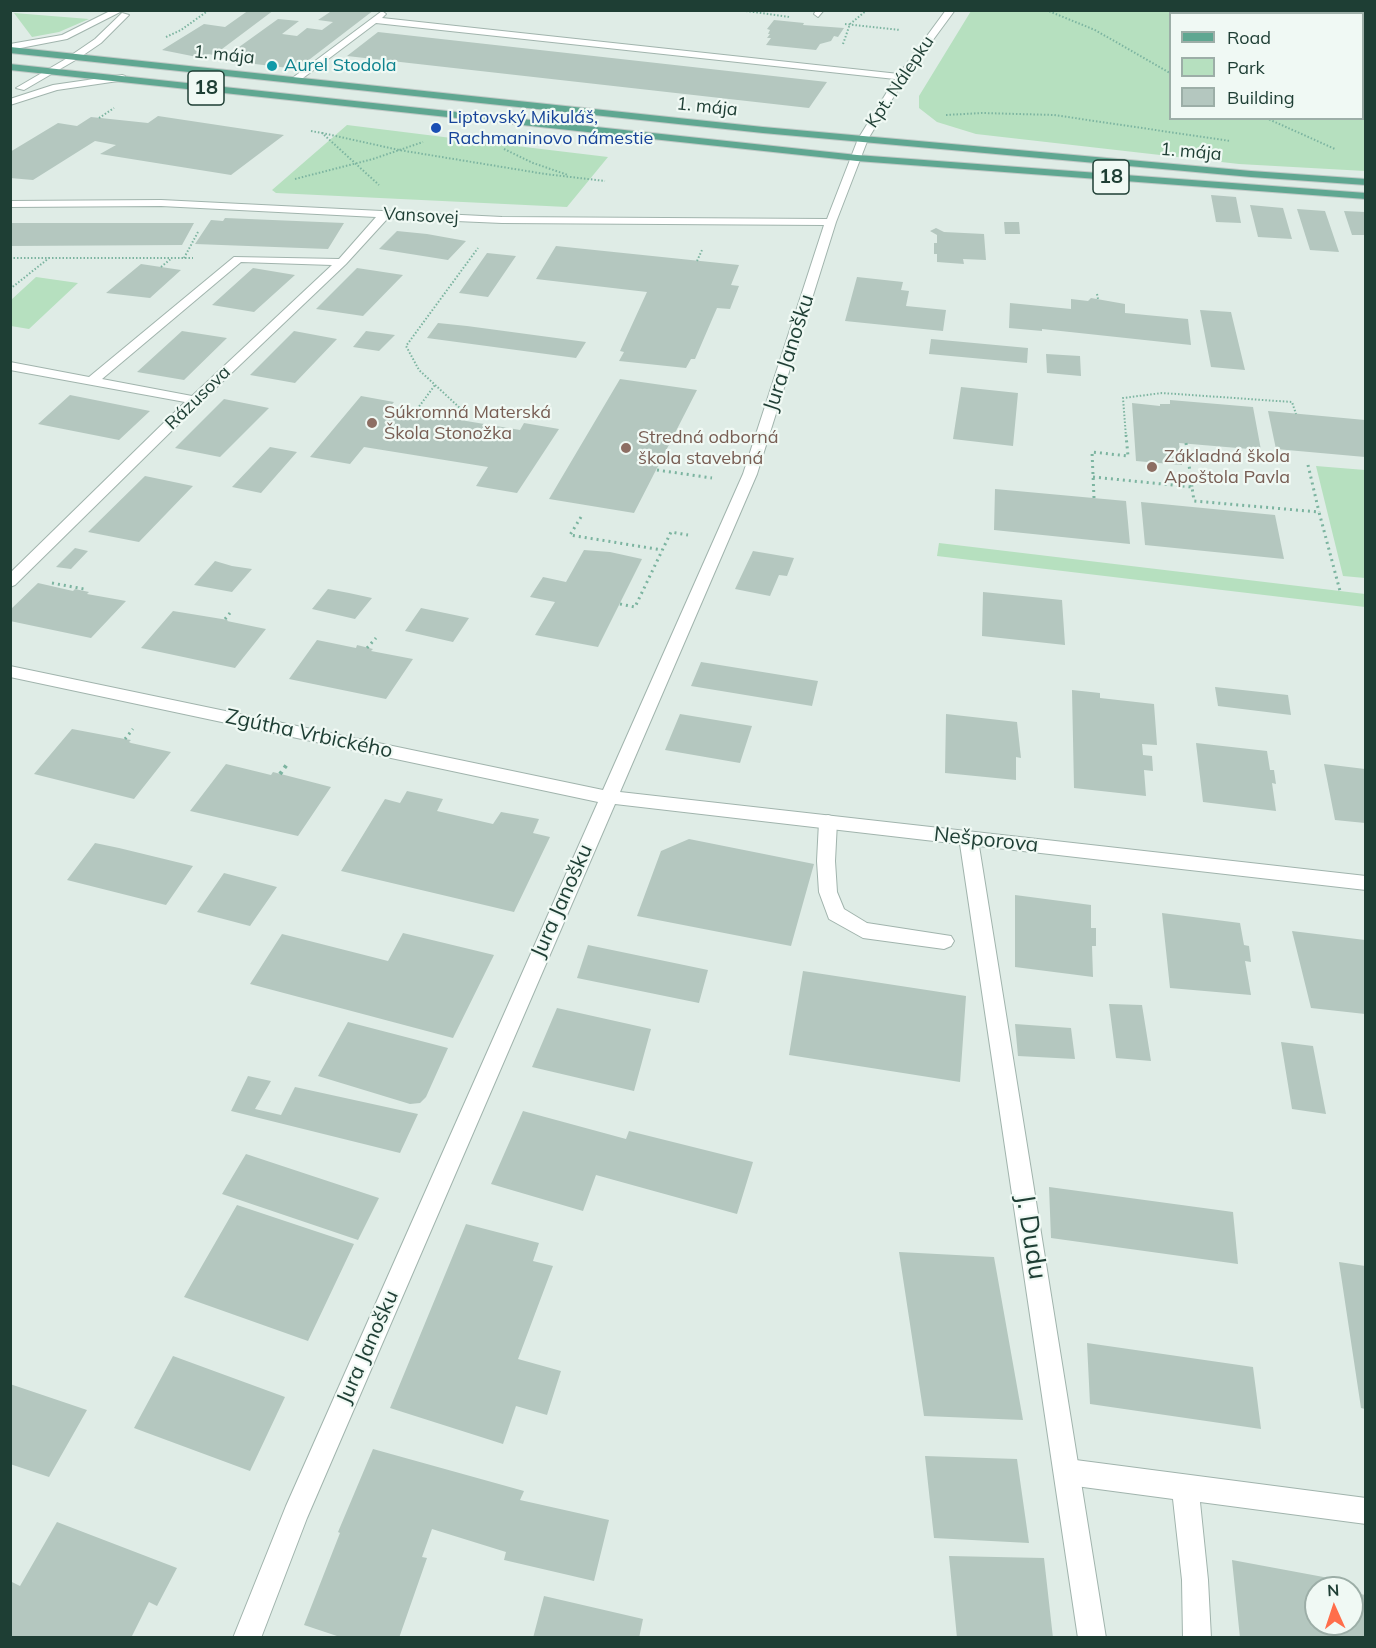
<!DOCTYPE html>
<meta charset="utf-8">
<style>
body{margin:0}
#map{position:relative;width:1376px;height:1648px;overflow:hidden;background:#dfece6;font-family:Mulish,sans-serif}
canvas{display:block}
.frame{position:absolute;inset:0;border:12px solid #1e3e34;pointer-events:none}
.legend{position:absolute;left:1169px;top:12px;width:195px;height:108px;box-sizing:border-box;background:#f0f9f4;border:2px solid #9caea7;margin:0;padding:8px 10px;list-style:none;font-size:18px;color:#1e3e34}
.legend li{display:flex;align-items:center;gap:12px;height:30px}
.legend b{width:30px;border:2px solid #9caea7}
.north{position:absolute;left:1304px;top:1576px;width:60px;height:60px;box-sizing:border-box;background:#f0f9f4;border:2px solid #9caea7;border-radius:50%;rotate:357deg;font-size:16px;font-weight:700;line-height:24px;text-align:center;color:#1e3e34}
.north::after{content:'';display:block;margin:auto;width:21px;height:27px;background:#ff6e4b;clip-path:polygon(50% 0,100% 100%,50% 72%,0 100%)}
</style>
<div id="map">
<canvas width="1376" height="1648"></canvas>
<div class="frame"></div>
<ul class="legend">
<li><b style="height:8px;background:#5fa791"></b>Road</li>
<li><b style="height:16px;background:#b6e0bf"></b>Park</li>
<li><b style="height:16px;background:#b4c7bf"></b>Building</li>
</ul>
<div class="north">N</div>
</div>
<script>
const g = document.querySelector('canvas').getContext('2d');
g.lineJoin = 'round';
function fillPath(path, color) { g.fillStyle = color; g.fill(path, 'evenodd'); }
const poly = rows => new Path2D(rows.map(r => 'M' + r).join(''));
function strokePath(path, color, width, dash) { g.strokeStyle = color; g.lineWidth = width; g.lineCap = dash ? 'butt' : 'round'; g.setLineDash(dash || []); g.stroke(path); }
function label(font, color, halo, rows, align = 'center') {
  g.font = font + ' Mulish,sans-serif'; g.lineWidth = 4.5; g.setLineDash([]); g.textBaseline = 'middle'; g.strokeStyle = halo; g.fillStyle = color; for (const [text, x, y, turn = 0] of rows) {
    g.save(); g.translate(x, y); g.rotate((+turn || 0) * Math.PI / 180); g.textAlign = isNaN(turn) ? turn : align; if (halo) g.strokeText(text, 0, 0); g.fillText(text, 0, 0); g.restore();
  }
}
fillPath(poly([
 [1192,11,1220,13,1170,14,1170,118,1362,118,1363,29,1365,29,1365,171,1239,164,976,134,937,122,919,108,919,96,971,11],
 [14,13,89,19,59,32,32,37],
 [347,125,508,145,608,157,567,207,276,193,272,190],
 [36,277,78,283,29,329,11,326,11,300],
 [1316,466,1365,470,1365,578,1343,576],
 [939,543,1365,594,1365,607,937,556]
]), '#b6e0bf');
fillPath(poly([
 [249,10,274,10,214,55,208,54,202,58,162,50,204,24,225,27],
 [333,10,374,10,297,69,221,60,278,19,299,21,282,34,297,36,307,28,322,30,333,22,318,20],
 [774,20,804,23,803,25,844,28,838,37,834,36,831,41,820,44,816,50,766,45,771,38,767,38,770,34,768,34,770,30,767,29],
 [378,32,522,48,827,82,809,108,347,56],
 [158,116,284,135,231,175,100,154,116,145,95,141,33,180,10,178,10,152,58,123,77,126,91,117,148,123],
 [1211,195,1236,197,1241,223,1216,222],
 [1250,205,1283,208,1292,239,1258,237],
 [1297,209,1325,211,1339,252,1310,250],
 [1344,211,1365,212,1365,235,1352,235],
 [225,218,344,223,328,249,195,244,211,220,223,221],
 [1004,222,1019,222,1020,234,1005,234],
 [10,223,194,223,182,245,10,246],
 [936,228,944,232,984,234,986,260,963,259,964,264,937,262,937,254,934,254,934,243,937,243,937,235,930,231],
 [397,231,427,234,466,241,448,260,379,249],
 [556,246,739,265,731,285,739,286,730,309,717,308,695,359,691,359,686,368,619,361,624,352,620,351,647,292,536,279],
 [487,253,516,256,488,297,459,293],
 [141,264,181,270,150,298,106,293],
 [253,268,295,275,254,312,212,305],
 [357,268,403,275,363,316,316,309],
 [857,277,903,282,901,290,909,291,906,306,946,310,943,331,845,321],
 [1091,298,1125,304,1125,313,1188,319,1191,345,1042,329,1042,331,1009,328,1010,303,1071,309,1071,299,1088,301],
 [1200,310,1231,312,1245,370,1211,367],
 [438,323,467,326,586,342,576,358,427,338],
 [182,331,227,338,184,380,137,372],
 [294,331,337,339,295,383,250,375],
 [366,331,395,335,379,351,353,347],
 [931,339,1028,348,1027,363,929,354],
 [1046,354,1080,356,1081,376,1047,373],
 [620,379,697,390,634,513,549,499],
 [961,387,1018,393,1013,446,953,439],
 [70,395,150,411,119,440,38,424],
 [361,396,394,402,389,408,520,430,524,423,559,429,517,493,476,486,488,467,364,447,350,464,310,457],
 [224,399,269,408,220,457,175,448],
 [1170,400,1253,407,1261,450,1179,443,1182,465,1136,461,1132,403,1160,406,1160,404,1170,404],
 [1268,411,1365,420,1365,457,1276,449],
 [270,447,297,452,261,493,232,487],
 [145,476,193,486,139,542,88,532],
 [995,489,1126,501,1130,544,994,530],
 [1141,502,1275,515,1284,559,1145,545],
 [75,548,88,551,71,569,56,567],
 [584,550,610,552,642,559,598,647,535,635,555,602,530,597,543,577,566,582],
 [753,551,794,558,787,576,779,575,770,596,735,589],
 [215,561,232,566,252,569,232,592,194,585],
 [38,583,73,591,75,589,89,592,87,594,126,601,91,638,10,621,10,610],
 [328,589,349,593,372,598,355,619,312,609],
 [983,592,1062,600,1065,645,982,636],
 [421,608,469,618,453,642,405,631],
 [173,611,228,620,227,621,266,629,235,668,141,648],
 [317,640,356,648,357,645,373,649,371,651,413,659,386,699,289,679],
 [701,662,818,681,812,706,691,686],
 [1215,687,1288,695,1291,715,1218,706],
 [1072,690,1100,693,1100,698,1154,704,1157,745,1142,744,1143,755,1152,756,1153,771,1144,770,1146,796,1074,788],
 [680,714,752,726,740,763,665,750],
 [946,714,1017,722,1021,758,1016,757,1016,780,945,773],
 [72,729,125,739,131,740,129,742,131,743,171,752,134,799,34,774],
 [1196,743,1267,751,1270,770,1274,770,1276,784,1272,783,1276,811,1203,802],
 [226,764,271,775,273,772,331,787,298,836,190,811],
 [1324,764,1365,769,1365,823,1335,820],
 [407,791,443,799,437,811,493,824,501,812,539,819,533,833,550,837,514,912,341,871,385,799,400,803],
 [689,839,814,864,791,946,637,916,661,851],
 [95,843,119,848,193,866,166,905,67,880],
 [224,873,277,887,250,926,197,912],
 [1015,895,1091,905,1091,928,1096,928,1096,946,1092,946,1093,977,1015,967],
 [1162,913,1240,923,1244,945,1249,946,1251,962,1245,961,1251,995,1170,988],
 [1292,931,1365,940,1365,1014,1311,1008],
 [403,933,494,955,453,1038,250,984,282,934,388,961],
 [588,945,708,970,699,1003,577,978],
 [803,971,966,996,960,1082,789,1055],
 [1109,1004,1142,1005,1151,1061,1116,1058],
 [557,1008,651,1029,634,1091,532,1067],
 [348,1022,448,1048,426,1097,420,1103,410,1104,318,1076],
 [1015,1024,1071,1028,1075,1059,1018,1056],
 [1281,1042,1313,1046,1326,1114,1292,1109],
 [248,1076,271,1081,255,1109,281,1115,295,1087,418,1114,400,1153,231,1111],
 [523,1111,626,1139,629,1131,753,1162,737,1214,596,1175,583,1211,491,1184],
 [246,1154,379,1198,358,1240,222,1194],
 [1049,1187,1233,1212,1238,1264,1051,1238],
 [237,1205,354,1244,308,1341,184,1297],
 [466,1224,539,1243,533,1261,553,1266,518,1359,561,1371,547,1415,516,1406,503,1444,390,1408],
 [899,1252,994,1257,1023,1420,924,1416],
 [1339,1262,1365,1266,1365,1409,1361,1408],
 [1087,1343,1253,1367,1261,1429,1090,1404],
 [173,1356,285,1397,250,1471,134,1428],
 [10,1384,87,1410,49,1477,10,1464],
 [373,1449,524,1491,520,1500,609,1520,594,1581,504,1560,506,1552,432,1529,422,1557,427,1558,399,1638,343,1638,304,1625,340,1533,338,1532],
 [925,1456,1017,1459,1029,1543,934,1538],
 [57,1522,177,1568,157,1606,149,1602,131,1638,10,1638,10,1581,20,1586],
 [949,1556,1044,1558,1053,1638,957,1638],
 [1232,1560,1345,1581,1345,1588,1316,1588,1316,1624,1352,1624,1352,1592,1365,1595,1365,1638,1240,1638],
 [544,1596,643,1619,639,1638,533,1638]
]), '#b4c7bf');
const service = poly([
 [112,10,124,10,67,39,10,50,10,44,62,35,112,10],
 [816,10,824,10,818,17,814,14,816,10],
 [122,13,129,15,101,43,79,58,73,58,73,54,95,39,122,13],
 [828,815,834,817,837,822,835,861,837,892,844,909,867,923,951,936,954,941,951,946,944,949,863,938,829,919,819,892,817,861,819,822,822,817,828,815],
 [1068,1459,1366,1498,1366,1524,1200,1502,1208,1580,1211,1638,1183,1638,1182,1580,1173,1499,1068,1485,1059,1481,1055,1472,1059,1463,1068,1459]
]);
const minor = poly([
 [946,10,955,10,905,78,868,139,836,222,757,474,620,792,1366,876,1366,890,979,846,1106,1638,1078,1638,960,844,615,804,307,1518,261,1638,233,1638,286,1506,598,802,10,677,10,666,603,790,743,474,824,225,502,223,388,218,346,264,200,403,15,585,10,587,10,573,185,402,10,370,10,362,89,377,234,257,339,259,376,217,161,206,10,207,10,201,161,200,502,217,827,219,858,139,895,79,376,23,299,81,291,79,382,11,386,14,382,18,899,74,946,10],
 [241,262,332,265,192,396,102,379,241,262]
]);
const tertiary = poly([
 [76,53,80,56,79,58,24,90,16,88,76,53],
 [122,75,125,76,125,80,57,90,10,105,10,99,53,85,122,75]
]);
const primary = poly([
 [10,47,763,127,1251,171,1366,179,1366,185,1251,177,763,133,10,53,10,47],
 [10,64,857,155,1366,193,1366,199,857,161,10,70,10,64]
]);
strokePath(service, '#a1b4ad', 2);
strokePath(minor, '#a1b4ad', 2);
strokePath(tertiary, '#a1b4ad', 2);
strokePath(primary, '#c0c9c6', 2);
strokePath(poly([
 [739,10,790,17],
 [1046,10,1095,30,1170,73],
 [845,24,900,30],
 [166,37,181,30,209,10],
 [843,44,850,24,867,10],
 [946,115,982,113,1054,115,1230,141],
 [99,118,114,108],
 [1266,118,1335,149],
 [311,131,322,133,379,185],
 [322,133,399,150,545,174,605,181],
 [504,149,533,163,568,175],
 [295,179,373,159,423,142],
 [10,258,193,258],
 [184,258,198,232],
 [697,261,702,250],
 [161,267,172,258],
 [10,289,49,258],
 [1097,294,1098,299],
 [415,412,435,385],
 [455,419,461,409,419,370,406,346,478,248],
 [1126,437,1123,398,1162,393,1292,402,1296,414]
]), '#7cb4a0', 2, [1.5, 2]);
strokePath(poly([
 [1186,443,1192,487],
 [1308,465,1319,512],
 [657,470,712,478],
 [1093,477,1192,487,1194,501,1319,512,1340,591],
 [1094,498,1092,452,1128,456,1126,435],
 [581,517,570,535,662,550],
 [52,583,84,589,82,591],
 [620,604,635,607,671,532,688,535],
 [225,619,230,613],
 [367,648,376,638],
 [125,739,133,729]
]), '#7cb4a0', 3, [2, 4]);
strokePath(poly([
 [280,774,288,763]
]), '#7cb4a0', 4, [3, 4.5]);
fillPath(service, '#fff');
fillPath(minor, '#fff');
fillPath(tertiary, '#fff');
fillPath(primary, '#5fa791');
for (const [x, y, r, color] of [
 [272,66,6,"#0f9aa8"],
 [436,128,6,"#1a4fb4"],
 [372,423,6,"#8d6e63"],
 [626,448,6,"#8d6e63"],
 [1152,467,6,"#8d6e63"]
]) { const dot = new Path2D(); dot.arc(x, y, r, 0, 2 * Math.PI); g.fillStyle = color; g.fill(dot); strokePath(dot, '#f0f9f4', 2); }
label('18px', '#1e3e34', '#f0f9f4', [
 ["1. mája",224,55,6],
 ["Kpt. Nálepku",900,82,-56],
 ["1. mája",707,107,6],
 ["1. mája",1191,152,5],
 ["Vansovej",421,216,3],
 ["Rázusova",198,398,-44]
]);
label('18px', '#0d838f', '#f0f9f4', [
 ["Aurel Stodola",284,66]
], 'left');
label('18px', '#164399', '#f0f9f4', [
 ["Liptovský Mikuláš,",448,118],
 ["Rachmaninovo námestie",448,139]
], 'left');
label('18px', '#785e54', '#f0f9f4', [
 ["Súkromná Materská",384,413],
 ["Škola Stonožka",384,434],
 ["Stredná odborná",638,438],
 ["škola stavebná",638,459],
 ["Základná škola",1164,457],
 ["Apoštola Pavla",1164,478]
], 'left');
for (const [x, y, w] of [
 [206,88,36],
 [1111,177,36]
]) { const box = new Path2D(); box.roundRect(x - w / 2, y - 17, w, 34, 4.5); g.fillStyle = '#f0f9f4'; g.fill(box); strokePath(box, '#1e3e34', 1.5); }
label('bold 20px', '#1e3e34', null, [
 ["18",206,88],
 ["18",1111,177]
]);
label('21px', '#1e3e34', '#f0f9f4', [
 ["Jura Janošku",789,353,-72],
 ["Zgútha Vrbického",309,734,12],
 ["Nešporova",986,840,6],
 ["Jura Janošku",562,901,-66],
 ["Jura Janošku",368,1347,-66]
]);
label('26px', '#1e3e34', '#f0f9f4', [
 ["J. Dudu",1031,1237,81]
]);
</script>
